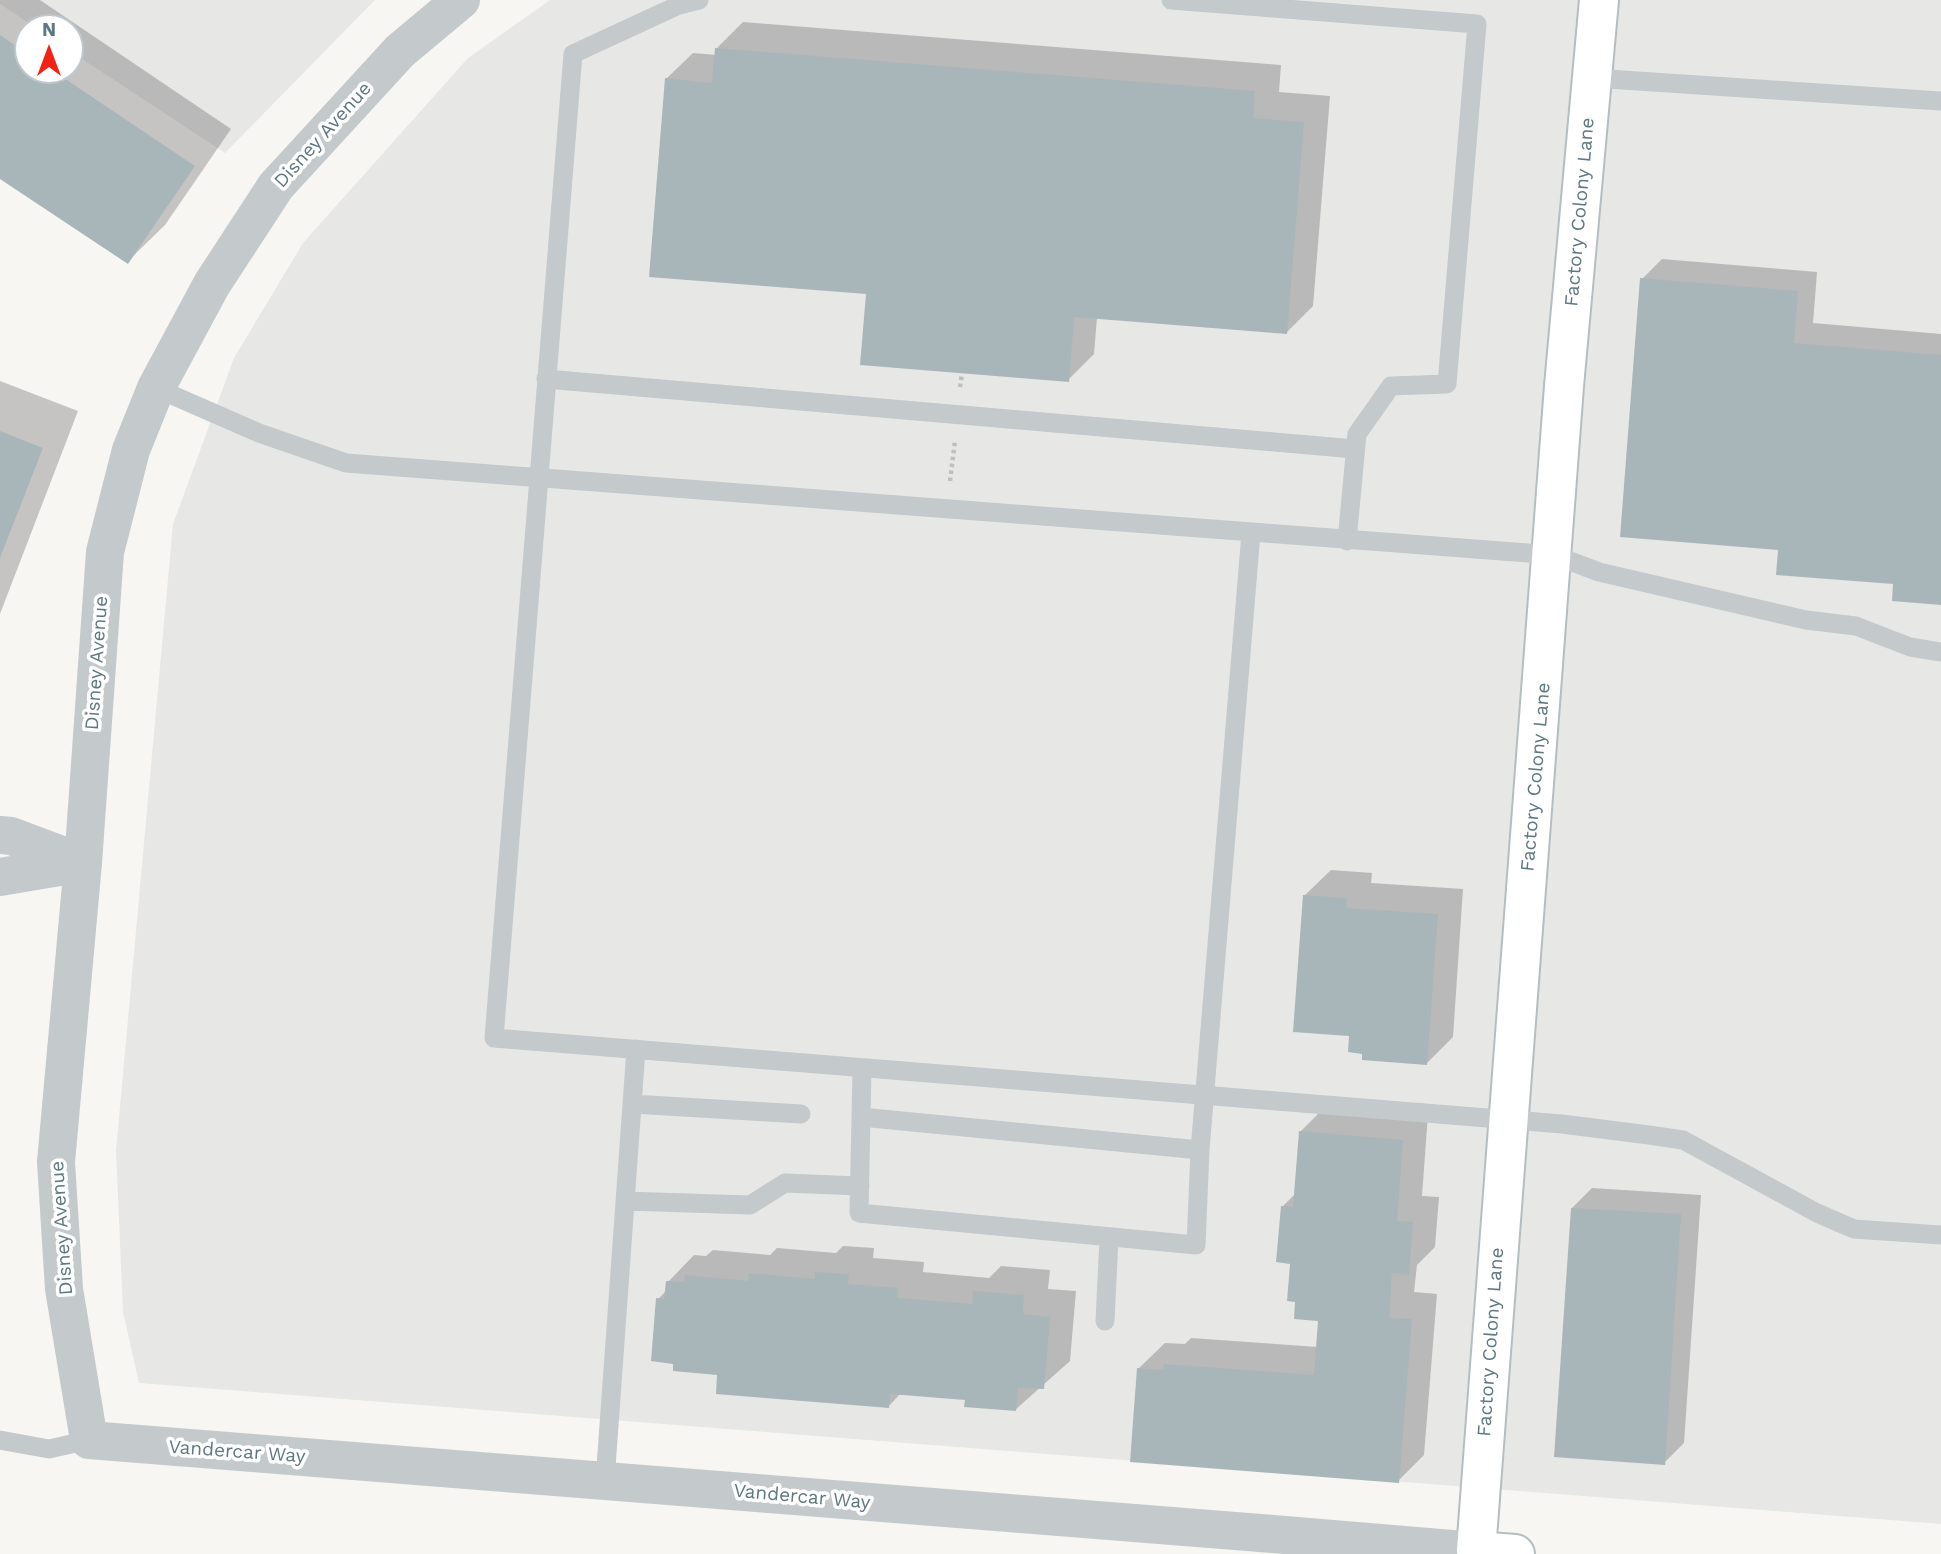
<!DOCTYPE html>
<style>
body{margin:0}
#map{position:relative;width:1941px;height:1554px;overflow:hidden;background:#f7f6f3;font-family:"Work Sans",sans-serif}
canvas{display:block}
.north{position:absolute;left:14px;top:14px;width:70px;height:70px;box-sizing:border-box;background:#fff;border:2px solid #bfc9cd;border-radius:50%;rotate:0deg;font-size:19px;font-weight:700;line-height:28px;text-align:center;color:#5e7881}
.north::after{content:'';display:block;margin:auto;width:24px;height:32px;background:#f42215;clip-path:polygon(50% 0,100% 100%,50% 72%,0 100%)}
</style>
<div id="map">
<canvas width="1941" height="1554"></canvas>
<div class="north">N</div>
</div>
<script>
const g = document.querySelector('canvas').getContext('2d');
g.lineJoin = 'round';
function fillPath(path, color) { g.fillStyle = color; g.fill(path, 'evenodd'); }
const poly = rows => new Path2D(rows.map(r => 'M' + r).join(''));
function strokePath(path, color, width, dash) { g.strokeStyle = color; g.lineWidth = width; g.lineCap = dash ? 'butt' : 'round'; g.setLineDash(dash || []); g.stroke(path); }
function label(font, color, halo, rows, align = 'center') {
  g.font = font + ' "Work Sans",sans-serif'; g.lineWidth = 7; g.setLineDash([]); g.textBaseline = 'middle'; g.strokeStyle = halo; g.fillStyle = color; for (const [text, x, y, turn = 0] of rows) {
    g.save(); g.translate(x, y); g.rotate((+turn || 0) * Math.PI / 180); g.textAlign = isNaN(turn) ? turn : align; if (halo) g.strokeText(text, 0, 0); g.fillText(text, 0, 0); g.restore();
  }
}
fillPath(poly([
 [0,0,375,0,225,153,70,51,70,28,36,28,0,4],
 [550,0,1941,0,1941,1524,139,1383,123,1312,116,1151,173,524,234,358,303,243,468,58]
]), '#e7e8e6');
fillPath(poly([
 [0,0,40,0,231,129,165,225,128,261,0,177],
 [28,28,70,28,70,70,28,70],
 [743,22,1281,65,1279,92,1330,96,1313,306,1287,332,1097,317,1094,354,1068,380,868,293,666,79,693,53,717,55,717,48],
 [1662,259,1817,272,1813,323,1941,334,1941,603,1895,582,1779,548,1642,279],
 [0,381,78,411,0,614],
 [1331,870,1372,873,1371,883,1463,889,1453,1037,1427,1063,1364,1052,1351,1035,1304,896],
 [1327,1105,1428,1114,1422,1196,1439,1197,1435,1247,1417,1265,1414,1292,1437,1294,1424,1455,1398,1481,1138,1369,1165,1343,1185,1344,1191,1338,1318,1347,1320,1320,1297,1300,1282,1207,1295,1194,1300,1132],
 [1592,1188,1701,1195,1684,1443,1664,1463,1572,1208],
 [843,1246,874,1248,873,1258,924,1262,923,1272,989,1278,1001,1266,1050,1270,1048,1289,1076,1291,1070,1361,1015,1410,967,1399,901,1393,888,1407,719,1373,658,1299,667,1290,668,1282,694,1255,706,1256,713,1250,770,1255,777,1248,836,1253]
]), '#0003');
fillPath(poly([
 [0,35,28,54,28,70,52,70,195,166,128,264,0,179],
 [715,48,1255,91,1253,118,1304,122,1287,334,1074,317,1069,382,860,365,866,294,649,277,665,78,712,83],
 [1640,278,1798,291,1794,343,1941,355,1941,605,1892,601,1893,584,1776,575,1778,550,1620,537],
 [0,431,43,448,0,558],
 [1303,895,1347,898,1346,908,1438,914,1427,1065,1362,1060,1362,1054,1348,1052,1349,1036,1293,1032],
 [1299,1131,1403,1140,1397,1221,1413,1222,1409,1275,1392,1273,1389,1318,1412,1319,1399,1483,1130,1462,1137,1368,1163,1370,1164,1364,1314,1375,1318,1321,1294,1319,1295,1302,1287,1301,1290,1264,1276,1262,1281,1206,1293,1207],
 [1571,1208,1681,1214,1665,1465,1554,1457],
 [815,1272,849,1274,848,1284,898,1288,897,1298,972,1304,973,1291,1024,1295,1023,1314,1050,1317,1044,1389,1018,1388,1016,1411,964,1407,965,1400,890,1394,889,1408,716,1394,717,1375,673,1371,673,1364,651,1361,656,1298,664,1299,666,1281,684,1282,685,1275,748,1281,749,1273,815,1279]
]), '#a9b6b9');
const secondary = poly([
 [1515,1554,1476,1551,1564,386,1599,0]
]);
strokePath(secondary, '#b5bdc0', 42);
strokePath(poly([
 [960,387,962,373],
 [950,481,955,441]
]), '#bdc1c2', 4.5, [3.5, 3.5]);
strokePath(poly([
 [699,0,679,5,573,54,494,1038,1562,1124,1649,1135,1683,1140,1817,1213,1854,1229,1941,1235],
 [1171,0,1477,24,1447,384,1391,386,1357,434,1347,541],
 [1592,78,1941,101],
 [546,379,1355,449],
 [156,388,259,433,346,463,1554,555,1599,572,1806,620,1856,626,1910,647,1941,652],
 [862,1068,859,1213,1196,1245,1200,1150,1251,533],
 [632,1104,801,1114],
 [861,1117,1200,1150],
 [625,1201,750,1205,785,1183,860,1186],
 [1105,1321,1109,1238],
 [0,1440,49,1449,89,1440],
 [605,1481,636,1049]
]), '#c4c9cc', 19);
strokePath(poly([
 [461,0,400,51,276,186,212,284,156,388,131,450,105,552,83,863,56,1162,64,1289,89,1440,1273,1534,1476,1551,1475,1554],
 [0,835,11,836,83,863],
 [0,877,83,863]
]), '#c4c9cc', 38);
strokePath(secondary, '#fff', 38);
label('19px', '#5e7881', '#fff', [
 ["Disney Avenue",323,135,-48],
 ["Factory Colony Lane",1580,212,-85],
 ["Disney Avenue",97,663,-86],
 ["Factory Colony Lane",1536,777,-85],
 ["Disney Avenue",62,1228,-94],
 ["Factory Colony Lane",1491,1342,-86],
 ["Vandercar Way",237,1452,4],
 ["Vandercar Way",802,1497,5]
]);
</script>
